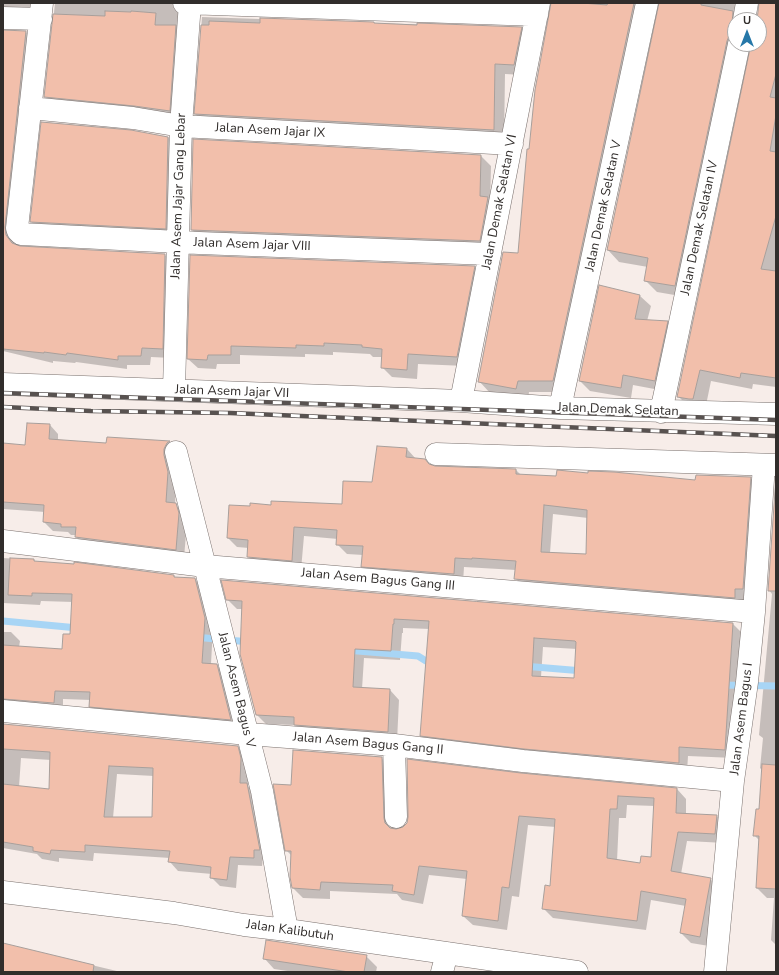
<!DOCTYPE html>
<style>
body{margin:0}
#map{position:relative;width:779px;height:975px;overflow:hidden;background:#f7ede9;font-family:"Nunito Sans",sans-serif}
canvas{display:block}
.frame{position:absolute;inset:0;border:4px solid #312d2b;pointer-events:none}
.north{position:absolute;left:727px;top:12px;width:40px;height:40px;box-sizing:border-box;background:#fff;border:1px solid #adabaa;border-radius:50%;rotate:0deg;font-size:11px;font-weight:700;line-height:16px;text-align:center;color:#312d2b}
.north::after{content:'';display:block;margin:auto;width:14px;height:18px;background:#2678a9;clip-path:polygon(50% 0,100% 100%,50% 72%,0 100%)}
</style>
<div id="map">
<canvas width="779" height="975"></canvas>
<div class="frame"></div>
<div class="north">U</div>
</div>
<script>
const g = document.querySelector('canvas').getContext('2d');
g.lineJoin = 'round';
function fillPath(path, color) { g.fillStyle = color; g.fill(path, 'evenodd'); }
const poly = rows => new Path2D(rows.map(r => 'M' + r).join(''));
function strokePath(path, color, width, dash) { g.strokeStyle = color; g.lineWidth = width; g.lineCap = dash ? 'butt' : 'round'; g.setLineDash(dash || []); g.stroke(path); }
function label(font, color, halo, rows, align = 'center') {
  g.font = font + ' "Nunito Sans",sans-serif'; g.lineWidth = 4; g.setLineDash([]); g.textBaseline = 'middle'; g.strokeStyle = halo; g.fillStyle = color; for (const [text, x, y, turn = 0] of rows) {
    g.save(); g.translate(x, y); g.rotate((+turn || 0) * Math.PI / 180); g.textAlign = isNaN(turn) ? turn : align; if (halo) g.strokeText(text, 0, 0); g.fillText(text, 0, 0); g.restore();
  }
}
fillPath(poly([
 [3,3,44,3,3,19],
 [55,3,185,3,179,120,54,106,45,96],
 [552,3,654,3,564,392,529,392,528,400,490,393,479,381,519,254,530,150],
 [660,3,754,3,735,20,735,44,686,297,657,292,645,280,648,267,619,262,608,250],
 [760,3,776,3,776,390,776,387,753,384,752,389,711,381,705,410,690,408,678,396,752,44,759,44,759,20,758,20],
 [202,17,521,28,531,38,524,75,505,74,504,140,206,124,195,114],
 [3,32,26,32,35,41,13,237,15,245,20,247,165,255,174,264,172,358,151,357,150,365,127,365,127,369,76,362,75,363,53,361,53,363,3,351],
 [168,137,177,147,175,238,41,231,31,222],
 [194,140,481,156,491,166,489,250,202,239,192,230],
 [474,267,484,276,466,366,418,364,417,379,392,377,382,367,383,357,373,357,370,354,333,352,333,355,305,354,305,357,240,355,240,364,217,364,216,369,198,368,188,359],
 [600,286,640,296,651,306,647,321,667,322,678,332,665,391,633,385,631,398,590,391,580,381],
 [50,425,58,434,58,441,107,444,108,438,170,442,178,450,175,504,184,513,187,522,184,558,85,546,76,537,76,535,71,535,68,532,53,531,44,522,45,512,3,509,3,444,26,446],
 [407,449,416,459,431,466,516,470,521,475,696,481,750,478,760,487,744,607,525,588,516,579,516,570,464,567,463,583,372,576,362,566,363,555,347,554,338,545,338,539,304,536,301,570,258,566,248,557,249,548,237,547,228,538,272,506,343,505,373,483],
 [553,514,588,518,587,555,550,553],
 [776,488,776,945,771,940,774,898,767,898,757,888,759,840,754,835,760,810,763,771,760,768,763,738,759,735,772,594,769,590],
 [3,558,34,560,37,563,174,576,176,578,195,579,203,588,213,627,211,664,216,665,225,673,239,728,99,715,90,706,91,700,63,699,63,711,3,711,3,632,11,632,20,641,19,647,63,650,71,635,73,602,41,601,40,605,3,603],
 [227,599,733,624,742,633,734,758,688,756,687,772,430,744,421,735,430,629,403,628,403,633,402,633,400,660,364,658,362,689,390,690,399,700,397,741,304,734,295,725,266,724,256,714,243,609,237,609],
 [543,647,577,649,575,679,541,677],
 [3,725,237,747,246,755,249,767,248,786,255,793,268,858,263,858,262,866,238,865,236,888,220,886,211,877,212,874,178,871,170,862,170,858,94,853,93,861,59,858,59,862,42,859,37,854,3,848],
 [21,758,51,760,50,790,19,787],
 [117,774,154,776,153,818,113,818],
 [381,758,391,767,393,828,393,830,396,830,521,774,677,789,686,799,686,815,717,816,726,826,725,843,687,841,681,874,710,879,720,888,709,946,691,943,681,933,686,906,651,900,646,930,553,918,543,908,551,887,556,827,528,825,519,897,512,896,507,930,473,925,463,916,467,879,429,875,423,904,402,900,397,894,330,891,330,899,303,898,293,888,292,856,286,850,292,786],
 [627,805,655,806,652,859,640,864,617,861,619,818,626,818],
 [3,944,121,972,3,972],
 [366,956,377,967,376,972,294,972,274,969,264,958]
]), '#0003');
strokePath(poly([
 [3,621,78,628],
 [194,637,250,642],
 [346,650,418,656,426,661,434,662],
 [523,666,583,671],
 [720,684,724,685,776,686]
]), '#a8d5f5', 7);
const building = poly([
 [551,3,582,3,607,5,608,3,634,3,553,381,518,381,516,389,478,382,503,252,518,253,527,149,529,149,535,90,551,3],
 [659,3,701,3,701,5,733,11,732,24,735,28,735,32,729,36,727,41,675,286,644,281,648,258,607,250,659,3],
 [759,3,776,3,776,74,770,97,776,98,776,115,770,151,776,152,776,216,761,269,776,271,776,378,741,373,740,378,700,370,693,399,689,399,677,397,751,44,759,44,759,20,757,20,759,3],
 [105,11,131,12,131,11,156,13,155,25,176,25,170,111,134,106,44,97,53,14,105,16,105,11],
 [260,18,374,22,374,23,417,25,417,23,522,27,514,65,495,64,494,130,194,114,201,25,209,25,209,21,260,23,260,18],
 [3,30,26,31,5,227,6,235,12,243,20,246,165,254,163,349,142,348,141,356,118,356,118,360,67,353,66,355,44,352,44,353,3,349,3,30],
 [41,122,131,130,168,137,166,229,30,222,41,122],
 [193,139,481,155,480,196,488,197,480,241,191,230,193,139],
 [190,255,475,266,457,357,408,354,407,370,381,368,382,349,362,347,362,345,324,343,324,346,296,345,296,348,231,346,231,355,208,355,207,360,187,359,190,255],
 [599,285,640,295,635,319,668,321,655,381,623,375,621,388,579,381,599,285],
 [27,423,50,424,49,439,106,443,107,437,170,441,167,443,164,449,164,455,168,472,166,502,176,503,179,513,176,550,75,537,76,527,61,527,61,524,43,522,44,505,3,502,3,443,25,445,27,423],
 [377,446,407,448,406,457,425,459,429,464,435,466,516,469,516,474,556,476,557,470,588,473,588,471,614,472,695,480,696,475,751,477,743,589,735,589,735,598,514,579,516,561,472,558,472,559,455,558,454,574,361,567,363,546,336,545,337,530,294,527,292,561,247,557,248,540,227,538,229,505,250,506,250,503,271,505,271,501,342,504,343,481,372,482,377,446],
 [544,505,587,510,586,554,541,552,544,505],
 [776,477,776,591,768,591,776,477],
 [10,558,34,559,34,561,74,564,74,562,174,575,174,577,195,578,205,618,202,663,217,664,231,720,89,707,90,692,55,691,54,703,3,699,3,645,62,649,63,634,70,634,72,594,32,593,32,596,8,595,10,558],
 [221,580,733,623,725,750,679,747,679,763,524,749,420,736,429,621,394,619,394,624,393,624,391,651,355,649,353,687,390,689,388,732,294,725,294,717,256,715,240,654,242,601,226,600,221,580],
 [534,638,575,641,576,642,574,678,532,676,534,638],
 [3,724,238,746,241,758,240,783,247,783,260,850,254,850,254,858,230,857,227,880,210,878,211,867,168,862,170,851,85,845,85,852,51,850,50,854,33,851,33,847,3,842,3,784,49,789,50,752,3,749,3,724],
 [109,766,153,768,152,817,104,817,109,766],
 [293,750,382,757,384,818,385,823,390,828,396,829,403,827,407,823,408,817,407,759,521,773,677,788,676,813,717,815,715,834,678,832,671,871,711,878,700,937,680,933,686,899,641,891,637,921,542,909,545,885,550,886,555,819,519,816,509,888,502,887,498,921,462,916,467,871,419,866,414,895,392,891,393,885,321,882,320,890,292,888,290,877,291,851,285,851,273,784,291,785,293,750],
 [618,796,654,798,651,857,641,856,640,863,607,858,610,809,617,809,618,796],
 [762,764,776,765,776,889,756,888,759,836,753,836,756,809,759,809,762,764],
 [266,940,367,955,364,972,349,972,263,959,266,940],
 [3,943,94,965,93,972,3,972,3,943]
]);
fillPath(building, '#f2bfab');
strokePath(building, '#a89f9b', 1);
const minor = poly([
 [42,3,17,228,18,231,21,234,199,243,490,254],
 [184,3,537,15],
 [3,18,41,19],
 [744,20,747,3],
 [30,108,133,118,181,126,512,144],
 [3,384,461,401,560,408,776,414],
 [174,390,181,126,190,3],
 [461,401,539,3],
 [560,408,647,3],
 [661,412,739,44],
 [176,452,262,791,287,930],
 [436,454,776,465],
 [3,541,205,566,754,612],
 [3,711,248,734,394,745,523,761,733,781],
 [394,745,396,817],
 [3,892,174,913,244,925,287,930,577,972],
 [442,972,447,953],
 [715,972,733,781,747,682,754,612,764,465]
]);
strokePath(minor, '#7a716e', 23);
strokePath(minor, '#fff', 22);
const rail = poly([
 [3,393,776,420],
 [3,407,91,411,230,413,776,436]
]);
strokePath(rail, '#585250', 4.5);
strokePath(rail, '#fff', 3, [9]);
label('13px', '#312d2b', '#fff', [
 ["Jalan Asem Jajar IX",270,131,3],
 ["Jalan Asem Jajar Gang Lebar",179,196,-88],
 ["Jalan Demak Selatan VI",500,202,-79],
 ["Jalan Demak Selatan V",604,206,-78],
 ["Jalan Demak Selatan IV",700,228,-78],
 ["Jalan Asem Jajar VIII",252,245,2],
 ["Jalan Asem Jajar VII",232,392,2],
 ["Jalan Demak Selatan",618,410,2],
 ["Jalan Asem Bagus Gang III",378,580,5],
 ["Jalan Asem Bagus V",236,690,76],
 ["Jalan Asem Bagus I",742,719,-83],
 ["Jalan Asem Bagus Gang II",368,744,5],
 ["Jalan Kalibutuh",290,931,8]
]);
</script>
